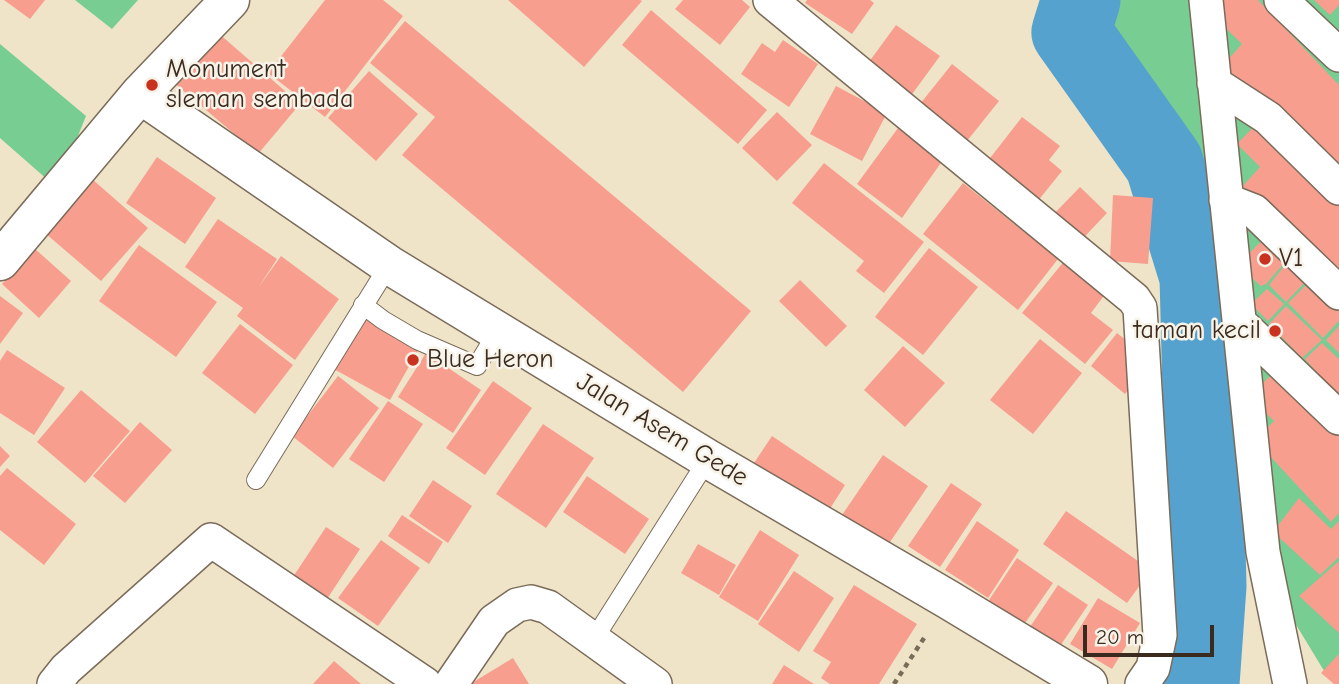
<!DOCTYPE html>
<style>
body{margin:0}
#map{position:relative;width:1339px;height:684px;overflow:hidden;background:#efe4c8;font-family:"Comic Neue",sans-serif}
canvas{display:block}
.scale{position:absolute;left:1083px;top:625px;width:131px;height:32px;box-sizing:border-box;border:4px solid #3b2a1e;border-top:0;padding-left:9px;font-size:21px;line-height:24px;white-space:nowrap;color:#3b2a1e;-webkit-text-stroke:5px #f7f3e8;paint-order:stroke}
</style>
<div id="map">
<canvas width="1339" height="684"></canvas>
<div class="scale">20 m</div>
</div>
<script>
const g = document.querySelector('canvas').getContext('2d');
g.lineJoin = 'round';
function fillPath(path, color) { g.fillStyle = color; g.fill(path, 'evenodd'); }
const poly = rows => new Path2D(rows.map(r => 'M' + r).join(''));
function strokePath(path, color, width, dash) { g.strokeStyle = color; g.lineWidth = width; g.lineCap = dash ? 'butt' : 'round'; g.setLineDash(dash || []); g.stroke(path); }
function label(font, color, halo, rows, align = 'center') {
  g.font = font + ' "Comic Neue",sans-serif'; g.lineWidth = 5; g.setLineDash([]); g.textBaseline = 'middle'; g.strokeStyle = halo; g.fillStyle = color; for (const [text, x, y, turn = 0] of rows) {
    g.save(); g.translate(x, y); g.rotate((+turn || 0) * Math.PI / 180); g.textAlign = isNaN(turn) ? turn : align; if (halo) g.strokeText(text, 0, 0); g.fillText(text, 0, 0); g.restore();
  }
}
fillPath(poly([
 [75,0,138,0,112,29],
 [1081,0,1339,0,1339,684,1329,679,1295,623,1220,385,1202,277,1166,162,1071,32],
 [0,44,86,116,57,188,0,138]
]), '#77cd92');
strokePath(poly([
 [1081,0,1071,32,1164,163,1199,277,1207,586,1200,684]
]), '#55a2ce', 79);
fillPath(poly([
 [4,0,45,0,30,19],
 [325,0,383,0,403,16,325,117,268,73],
 [508,0,640,0,642,1,584,67],
 [683,0,742,0,750,7,720,45,675,9],
 [807,0,870,0,874,3,852,34,805,3],
 [1222,0,1258,0,1339,85,1339,182,1221,67,1242,44,1210,13],
 [1314,0,1339,0,1339,5,1330,15],
 [651,10,767,110,738,144,622,45],
 [405,21,751,311,683,392,402,155,435,117,370,63],
 [896,25,940,56,910,97,866,66],
 [217,32,300,104,258,154,173,82],
 [783,40,818,64,789,107,741,74,762,43,775,52],
 [952,64,999,101,963,146,916,109],
 [369,71,418,114,376,161,328,118],
 [836,86,887,113,862,161,810,134],
 [777,112,812,145,777,181,742,148],
 [1022,117,1060,146,1049,160,1062,171,1037,202,987,162],
 [1261,119,1339,194,1339,284,1240,189,1260,167,1237,144],
 [898,128,943,160,902,218,857,184],
 [157,157,216,198,185,244,126,203],
 [824,163,924,242,884,293,856,271,864,261,792,203],
 [92,179,148,228,101,281,45,233],
 [963,183,1058,259,1018,310,923,234],
 [1080,187,1107,213,1073,249,1046,222],
 [1113,195,1153,198,1148,264,1110,261],
 [218,219,277,259,258,288,281,256,339,299,295,360,237,316,243,308,185,267],
 [1271,231,1292,254,1266,284,1261,286,1238,265],
 [139,245,217,302,176,357,99,301],
 [34,248,71,281,39,318,2,284],
 [929,248,978,287,923,355,875,317],
 [1292,256,1313,274,1286,302,1269,285],
 [1065,260,1106,293,1091,313,1113,330,1085,364,1022,313],
 [1316,275,1339,297,1339,321,1323,338,1288,303],
 [800,280,847,326,826,347,779,301],
 [1267,289,1284,304,1268,321,1251,304],
 [0,296,23,313,0,344],
 [1286,306,1322,340,1302,358,1269,324],
 [361,317,420,347,390,400,332,368],
 [240,324,293,365,255,414,202,373],
 [1339,326,1339,353,1326,340],
 [1117,333,1142,353,1142,374,1125,394,1091,366],
 [1040,339,1082,373,1033,434,990,400],
 [1322,343,1339,359,1339,392,1337,395,1305,359],
 [903,346,945,383,905,427,864,390],
 [7,350,65,388,34,435,0,413,0,361],
 [426,353,481,390,453,433,398,397],
 [1281,365,1339,427,1339,513,1331,522,1255,440,1274,421,1249,397],
 [338,376,379,408,333,468,292,436],
 [493,381,532,408,485,475,446,448],
 [81,390,130,431,85,483,37,442],
 [388,401,423,424,384,482,349,459],
 [140,422,172,450,125,503,93,476],
 [543,424,594,458,546,528,496,494],
 [772,436,845,485,824,518,750,469],
 [0,446,10,456,0,467],
 [883,455,928,486,888,545,842,515],
 [7,468,76,524,44,565,0,530,0,476],
 [587,476,649,519,625,554,563,512],
 [433,480,472,506,448,543,409,516],
 [951,483,982,504,940,567,908,546],
 [1299,498,1331,529,1339,521,1339,557,1320,575,1273,532],
 [1066,511,1151,570,1127,603,1043,544],
 [402,515,443,542,429,564,388,536],
 [977,521,1019,550,988,598,945,570],
 [326,527,360,549,325,602,291,580],
 [760,530,799,555,758,621,719,597],
 [381,540,420,568,378,626,338,598],
 [698,544,736,565,719,595,681,573],
 [1017,558,1053,583,1016,636,981,612],
 [1339,561,1339,633,1299,596],
 [794,571,834,598,799,652,758,624],
 [854,585,917,624,879,684,830,684,821,678,831,662,813,651],
 [1058,585,1088,605,1058,649,1028,630],
 [1098,598,1140,623,1112,669,1070,644],
 [1339,654,1339,684,1334,684,1321,673],
 [513,658,529,684,470,684],
 [334,661,361,684,313,684],
 [784,665,814,684,772,684]
]), '#f79e8f');
const service = poly([
 [363,305,383,320,417,340,477,366,498,331],
 [256,480,389,265],
 [594,639,708,459]
]);
const minor = poly([
 [770,0,1134,299,1140,308,1160,635,1153,668,1142,684],
 [1206,0,1263,552,1290,684],
 [1281,0,1339,55],
 [1214,83,1268,118,1339,188],
 [1226,200,1254,211,1339,293],
 [1239,322,1339,418],
 [54,684,66,669,211,540,425,684],
 [451,684,494,621,517,605,531,602,548,607,655,684]
]);
const tertiary = poly([
 [140,94,389,265,708,459,949,600,1088,684],
 [0,261,140,94,230,0]
]);
strokePath(service, '#7a6b5a', 20);
strokePath(minor, '#7a6b5a', 36);
strokePath(tertiary, '#7a6b5a', 41);
strokePath(poly([
 [894,684,926,635]
]), '#7a6b5a', 4.5, [5, 5]);
strokePath(service, '#fff', 18);
strokePath(minor, '#fff', 33);
strokePath(tertiary, '#fff', 38);
for (const [x, y, r, color] of [
 [152,85,7,"#c8321e"],
 [1265,259,7,"#c8321e"],
 [1275,331,7,"#c8321e"],
 [413,360,7,"#c8321e"]
]) { const dot = new Path2D(); dot.arc(x, y, r, 0, 2 * Math.PI); g.fillStyle = color; g.fill(dot); strokePath(dot, '#f7f3e8', 2.5); }
label('26px', '#3b2a1e', '#f7f3e8', [
 ["Monument",166,70],
 ["sleman sembada",166,100],
 ["V1",1279,259],
 ["taman kecil",1261,331,"right"],
 ["Blue Heron",427,360]
], 'left');
label('26px', '#3b2a1e', '#f7f3e8', [
 ["Jalan Asem Gede",662,430,31]
]);
</script>
